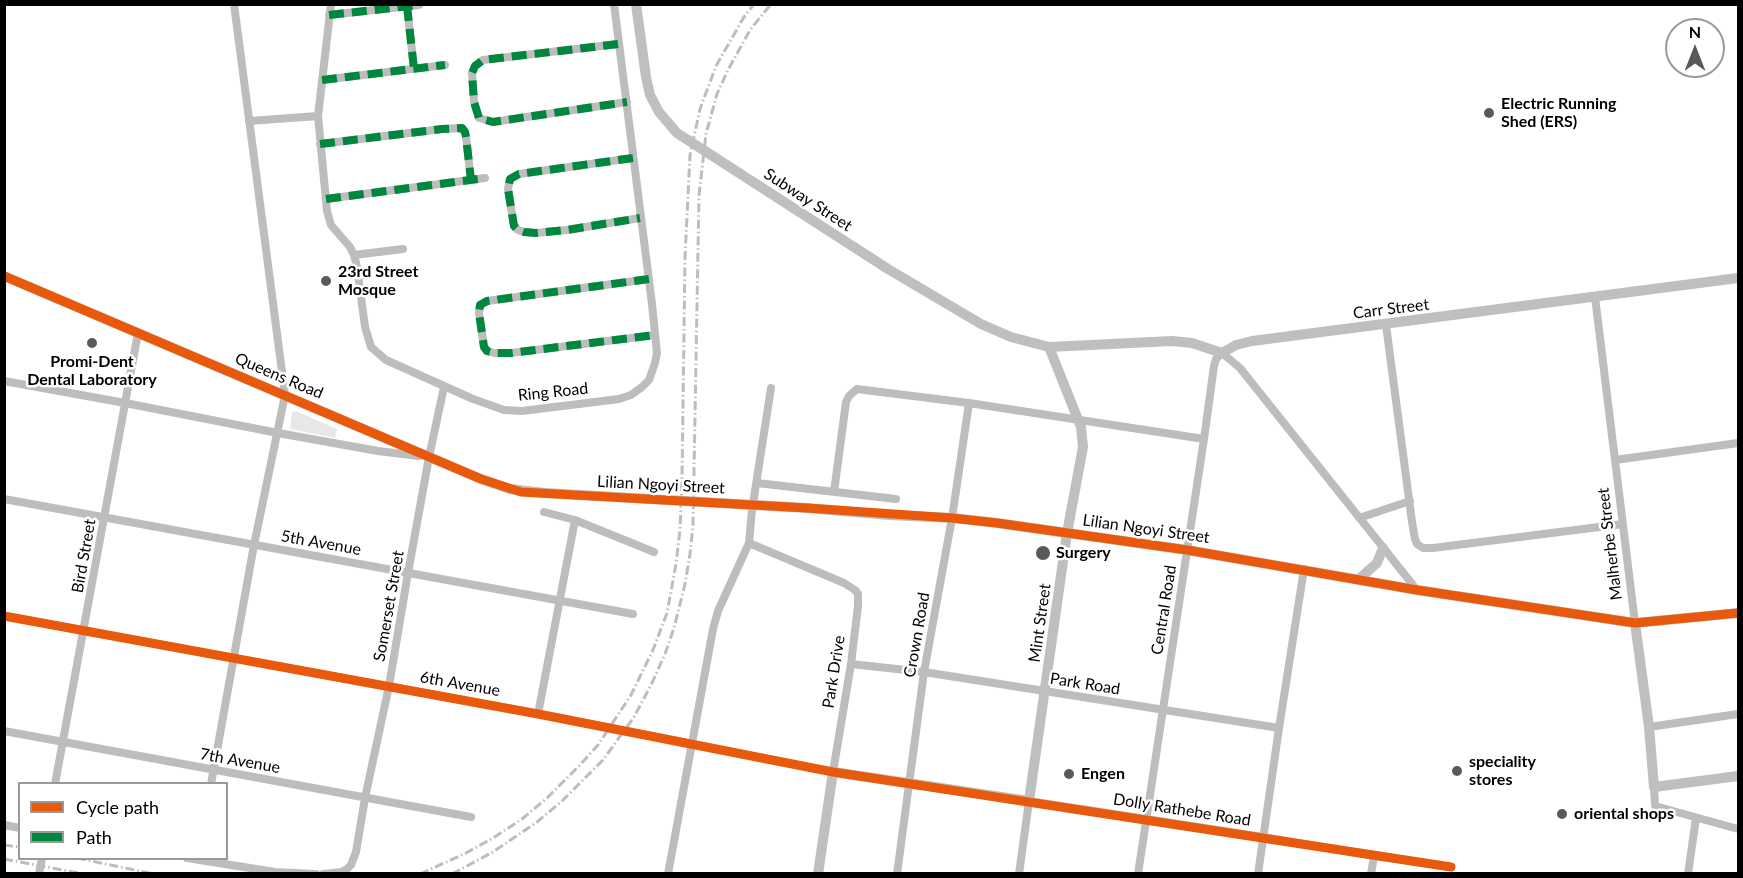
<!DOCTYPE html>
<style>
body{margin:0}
#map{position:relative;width:1743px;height:878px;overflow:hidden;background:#fff;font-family:Lato,sans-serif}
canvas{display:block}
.frame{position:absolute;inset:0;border:6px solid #000;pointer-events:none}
.legend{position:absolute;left:18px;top:782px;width:210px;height:78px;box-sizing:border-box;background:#fff;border:2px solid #999;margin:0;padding:8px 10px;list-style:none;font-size:18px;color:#000}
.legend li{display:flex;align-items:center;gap:12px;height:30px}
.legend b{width:30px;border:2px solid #999}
.north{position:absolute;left:1665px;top:18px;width:60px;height:60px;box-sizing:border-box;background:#fff;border:2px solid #999;border-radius:50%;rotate:0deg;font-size:16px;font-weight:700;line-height:24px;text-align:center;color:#000}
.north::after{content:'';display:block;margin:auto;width:21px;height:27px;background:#595959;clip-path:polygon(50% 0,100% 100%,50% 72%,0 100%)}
</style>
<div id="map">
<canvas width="1743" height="878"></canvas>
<div class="frame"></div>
<ul class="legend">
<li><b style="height:8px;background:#e8590c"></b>Cycle path</li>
<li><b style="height:8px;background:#00873e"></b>Path</li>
</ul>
<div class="north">N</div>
</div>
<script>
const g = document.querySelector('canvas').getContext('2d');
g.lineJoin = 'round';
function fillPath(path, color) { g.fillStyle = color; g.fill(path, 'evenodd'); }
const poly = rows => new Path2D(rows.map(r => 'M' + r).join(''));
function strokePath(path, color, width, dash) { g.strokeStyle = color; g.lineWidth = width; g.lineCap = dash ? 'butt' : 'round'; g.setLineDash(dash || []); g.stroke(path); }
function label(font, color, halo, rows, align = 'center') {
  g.font = font + ' Lato,sans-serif'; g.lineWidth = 5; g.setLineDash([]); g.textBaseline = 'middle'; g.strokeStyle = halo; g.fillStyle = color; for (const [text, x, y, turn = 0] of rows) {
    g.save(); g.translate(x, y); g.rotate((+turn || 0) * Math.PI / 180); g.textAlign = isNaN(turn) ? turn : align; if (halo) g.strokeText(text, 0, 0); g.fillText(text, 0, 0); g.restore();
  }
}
fillPath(poly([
 [296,411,337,429,335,438,290,429,292,412]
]), '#e8e8e8');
strokePath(poly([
 [331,4,318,116,327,211,331,225,350,247,354,255,357,267,365,327,371,347,386,360,473,399,504,410,522,411,619,399,631,395,642,387,649,380,655,363,657,353,652,304,614,4],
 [407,6,414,69],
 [329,15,419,5],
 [618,44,483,60,475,66,472,73,474,102,479,118,493,122,627,102],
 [322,80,445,65],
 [249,121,318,116],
 [320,144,442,129,462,128,465,132,466,137,471,180],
 [633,158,519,174,510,179,508,189,514,226,518,230,524,232,536,233,567,230,640,218],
 [326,199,485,178],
 [354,255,403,249],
 [649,279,487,301,480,305,479,313,484,347,487,351,494,353,511,353,655,335],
 [1595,297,1635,623],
 [1386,325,1412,522,1415,539,1417,544,1423,548,1433,548,1623,524],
 [4,381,125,403,278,433,378,451,419,456],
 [1615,460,1738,443],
 [757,483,896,499],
 [834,492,846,402,849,396,857,389,969,403,1204,439],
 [4,499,633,614],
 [544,512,575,520,654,552],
 [1359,518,1410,501],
 [4,616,561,718],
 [851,664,924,672,1279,728],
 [538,714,575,520],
 [1649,727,1738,714],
 [4,731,471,817],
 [672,740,833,772,851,664,858,606,858,594,855,590,844,583,749,543],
 [55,784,138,333],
 [211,784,254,545,285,395,234,4],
 [1654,787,1655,806,1738,829],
 [4,825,20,828],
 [187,858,275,872,316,874],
 [323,874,341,872,347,869,351,865,356,852,365,798,389,686,408,573,429,457,444,387],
 [668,874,713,629,718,611,749,543,752,510,771,388],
 [897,874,924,672,952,518,969,403],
 [1019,874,1029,801,1263,837,1374,856,1451,867],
 [1138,874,1204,439,1214,366,1216,359,1222,353,1240,368,1417,590],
 [1258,874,1279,728,1304,569],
 [1371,874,1374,856],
 [1688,874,1696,818]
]), '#bdbdbd', 8);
strokePath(poly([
 [636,4,646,77,650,95,659,112,677,133,888,269,981,324,1011,337,1049,347,1172,341,1192,343,1222,353,1236,345,1252,341,1738,278],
 [4,276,481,479,510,489,545,493],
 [889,515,952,518,997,523,1187,550,1417,590,1635,623,1738,613],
 [1359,579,1377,563,1383,548],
 [1635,623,1649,727,1654,787,1738,776],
 [818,874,833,772,1029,801,1067,533,1083,447,1081,427,1049,347]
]), '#bfbfbf', 10);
strokePath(poly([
 [4,845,20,847],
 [77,858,154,874],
 [4,859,84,874],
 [420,874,466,853,493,838,522,819,547,798,580,765,598,745,631,695,653,650,667,613,676,564,680,530,682,481,685,257,690,155,700,109,716,66,744,17,754,4],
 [452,874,493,852,537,822,562,801,603,760,634,717,652,683,665,654,674,628,685,584,690,554,693,526,699,195,706,134,717,94,728,70,750,30,771,4]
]), '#bdbdbd', 3, [9, 3, 1.5, 3]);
strokePath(poly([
 [561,718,672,740],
 [39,874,42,858]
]), '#bdbdbd', 8);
strokePath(poly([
 [545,493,807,508,889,515]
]), '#bfbfbf', 10);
strokePath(poly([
 [407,6,414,69],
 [329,15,419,5],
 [618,44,483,60,475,66,472,73,474,102,479,118,493,122,627,102],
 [322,80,445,65],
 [320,144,442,129,462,128,465,132,466,137,471,180],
 [633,158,519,174,510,179,508,189,514,226,518,230,524,232,536,233,567,230,640,218],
 [326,199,485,178],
 [649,279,487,301,480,305,479,313,484,347,487,351,494,353,511,353,655,335]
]), '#00873e', 8, [15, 8]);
strokePath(poly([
 [4,276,481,479,521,492,807,508,952,518,997,523,1187,550,1417,590,1635,623,1738,613],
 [4,616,538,714,833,772,1451,867]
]), '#e8590c', 9);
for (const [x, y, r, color] of [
 [1489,113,6,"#595959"],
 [326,281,6,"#595959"],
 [92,343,6,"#595959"],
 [1043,553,8,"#595959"],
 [1457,771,6,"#595959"],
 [1069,774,6,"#595959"],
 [1562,814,6,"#595959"]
]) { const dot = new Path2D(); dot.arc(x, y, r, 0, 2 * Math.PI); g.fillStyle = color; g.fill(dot); strokePath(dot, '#fff', 2); }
label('bold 16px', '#000', '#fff', [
 ["Electric Running",1501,104],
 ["Shed (ERS)",1501,122],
 ["23rd Street",338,272],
 ["Mosque",338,290],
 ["Promi-Dent",92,362,"center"],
 ["Dental Laboratory",92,380,"center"],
 ["Surgery",1056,553],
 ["speciality",1469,762],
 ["stores",1469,780],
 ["Engen",1081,774],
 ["oriental shops",1574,814]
], 'left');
label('16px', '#000', '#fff', [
 ["Subway Street",808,200,33],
 ["Carr Street",1391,309,-7],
 ["Queens Road",279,376,23],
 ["Ring Road",553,392,-6],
 ["Lilian Ngoyi Street",661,485,3],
 ["Lilian Ngoyi Street",1146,529,8],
 ["5th Avenue",321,543,10],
 ["Malherbe Street",1610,544,-97],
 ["Bird Street",84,556,-80],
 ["Somerset Street",389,606,-80],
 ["Central Road",1164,610,-81],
 ["Mint Street",1040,623,-82],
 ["Crown Road",917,635,-80],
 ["Park Drive",834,672,-81],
 ["6th Avenue",460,684,10],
 ["Park Road",1085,684,9],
 ["7th Avenue",240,761,10],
 ["Dolly Rathebe Road",1182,810,9]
]);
</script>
